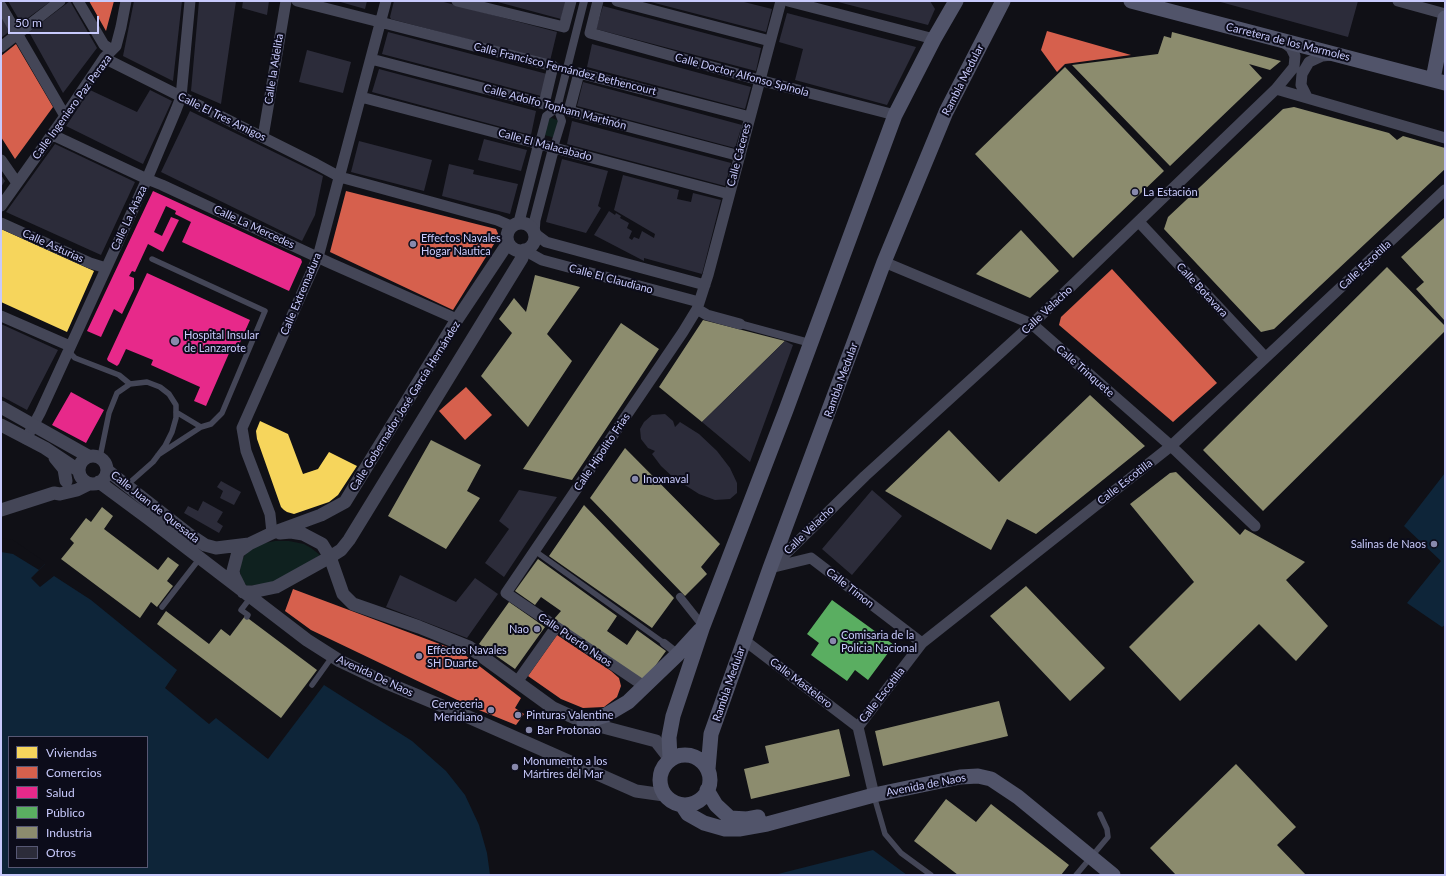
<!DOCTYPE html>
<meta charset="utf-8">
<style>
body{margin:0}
#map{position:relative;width:1446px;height:876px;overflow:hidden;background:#101016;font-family:Lato,sans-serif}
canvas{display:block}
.frame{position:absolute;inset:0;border:2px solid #c8cafc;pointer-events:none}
.legend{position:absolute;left:8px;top:736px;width:140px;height:132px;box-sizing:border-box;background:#0c0c1a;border:1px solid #575874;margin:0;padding:5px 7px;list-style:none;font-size:12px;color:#c8cafc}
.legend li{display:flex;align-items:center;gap:8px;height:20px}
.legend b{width:20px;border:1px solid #575874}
.scale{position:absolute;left:8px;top:16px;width:91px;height:18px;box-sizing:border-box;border:2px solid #c8cafc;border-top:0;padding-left:5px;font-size:12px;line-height:14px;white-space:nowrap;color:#c8cafc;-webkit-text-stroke:3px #0c0c1a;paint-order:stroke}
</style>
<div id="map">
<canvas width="1446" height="876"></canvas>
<div class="frame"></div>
<ul class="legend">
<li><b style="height:11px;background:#f6d55c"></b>Viviendas</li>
<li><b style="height:11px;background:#d6604d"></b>Comercios</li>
<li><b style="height:11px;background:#e7298a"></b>Salud</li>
<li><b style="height:11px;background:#5aae61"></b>Público</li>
<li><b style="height:11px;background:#8c8c6e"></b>Industria</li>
<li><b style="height:11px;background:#2c2c3a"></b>Otros</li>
</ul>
<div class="scale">50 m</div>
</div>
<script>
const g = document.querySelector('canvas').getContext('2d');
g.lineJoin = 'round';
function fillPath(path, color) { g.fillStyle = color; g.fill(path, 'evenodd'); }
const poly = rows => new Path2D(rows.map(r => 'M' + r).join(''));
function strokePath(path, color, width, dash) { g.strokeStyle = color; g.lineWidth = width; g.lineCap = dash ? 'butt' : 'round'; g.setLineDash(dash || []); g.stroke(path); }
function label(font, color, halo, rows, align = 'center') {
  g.font = font + ' Lato,sans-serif'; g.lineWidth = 4; g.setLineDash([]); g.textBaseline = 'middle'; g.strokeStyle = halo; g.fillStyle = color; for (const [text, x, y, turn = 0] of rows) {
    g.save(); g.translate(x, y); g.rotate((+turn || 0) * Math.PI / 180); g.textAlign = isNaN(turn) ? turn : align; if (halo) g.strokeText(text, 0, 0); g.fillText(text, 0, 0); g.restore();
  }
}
fillPath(poly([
 [549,117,560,121,556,138,544,135],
 [275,541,289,541,304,544,311,548,320,555,279,582,247,586,242,580,240,572,241,561,247,552,260,544]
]), '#0f211f');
fillPath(poly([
 [1445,473,1445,625,1442,627,1407,603,1441,561,1404,526],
 [1,540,45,564,31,578,40,587,54,576,91,600,177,670,165,688,209,724,216,718,268,759,324,685,412,741,446,771,465,795,479,825,487,853,490,875,1,875],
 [9,737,147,737,147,867,9,867],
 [873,850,907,875,774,875]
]), '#0e2539');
fillPath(poly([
 [1,538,13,540,45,562,45,564,39,570,13,554,1,552]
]), '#101016');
fillPath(poly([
 [1,229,94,271,67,332,1,302],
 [260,421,288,434,303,474,318,469,329,452,357,466,338,495,329,502,294,514,287,512,284,510,281,507,257,439,256,431]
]), '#f6d55c');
fillPath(poly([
 [89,1,114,1,106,31],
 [1047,31,1131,55,1065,64,1057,72,1041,50],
 [16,44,53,107,15,159,1,137,1,56],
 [346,191,496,229,499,236,453,310,330,252],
 [1112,269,1217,383,1173,422,1059,325,1061,317],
 [466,387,492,415,465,440,439,411],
 [293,589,461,652,521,698,515,708,524,714,516,725,474,708,311,630,285,611],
 [557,635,611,671,619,678,621,686,617,697,604,707,583,708,561,699,528,676]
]), '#d6604d');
fillPath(poly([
 [153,191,301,259,302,262,289,291,182,242,191,222,175,214,176,211,166,206,154,232,162,236,171,217,179,220,163,252,148,244,135,272,132,271,129,276,134,278,134,289,122,314,114,309,101,337,87,331],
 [147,273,250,320,235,354,230,351,206,406,194,401,200,387,151,365,153,360,126,349,119,364,117,366,108,361,107,359],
 [71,392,104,410,86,443,52,425]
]), '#e7298a');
fillPath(poly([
 [832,600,894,645,868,680,855,670,847,681,811,655,819,643,807,634]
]), '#5aae61');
fillPath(poly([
 [1172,32,1281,61,1270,70,1249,64,1262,78,1170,166,1072,65,1158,54,1164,36,1171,38],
 [1065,67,1164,171,1073,258,975,154],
 [1294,107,1389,133,1397,140,1403,136,1445,148,1445,169,1274,329,1261,332,1164,229,1168,217,1283,109],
 [1445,217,1445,321,1416,289,1424,282,1401,257],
 [1021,230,1059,271,1030,298,976,274],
 [1387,267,1445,326,1445,331,1263,511,1203,450],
 [535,275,580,287,547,334,572,361,528,427,481,376,512,333,499,319,514,298,526,312],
 [703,320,785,341,702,422,659,387],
 [621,323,659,349,572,480,523,469],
 [1090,395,1145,446,1036,534,1007,519,991,550,885,491,949,430,999,482],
 [431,440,481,465,467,491,480,498,446,549,388,516],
 [625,448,720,544,701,567,707,574,685,596,590,498],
 [1176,472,1240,535,1245,529,1305,562,1286,580,1328,626,1296,661,1259,624,1180,701,1129,647,1194,582,1130,504,1170,473],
 [584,505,674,598,652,628,549,556],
 [102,507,113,516,104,529,158,570,168,557,179,565,167,581,173,586,157,607,151,602,140,618,61,559,74,543,70,539,86,518,91,522],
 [538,559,617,616,607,631,627,645,637,630,666,651,643,683,554,619,561,611,541,597,535,605,515,591],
 [1026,586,1105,668,1070,701,990,616],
 [509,602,545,627,515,669,479,644],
 [166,611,209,644,221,629,230,636,245,616,317,670,281,718,157,624],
 [999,701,1008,736,883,766,875,731],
 [839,729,850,776,751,799,744,769,769,763,765,746],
 [1236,764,1296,827,1277,845,1306,875,1176,875,1150,848],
 [946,799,976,822,991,804,1069,865,1061,875,958,875,914,841]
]), '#8c8c6e');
fillPath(poly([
 [8,1,51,1,21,23],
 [70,1,97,48,63,93,29,32],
 [134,1,182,1,173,81,123,56],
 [199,1,236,1,221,104,191,91],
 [243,1,269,1,267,15,242,8],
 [337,1,367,1,365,9],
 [394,1,440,1,557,32,550,61,391,19,390,17],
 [494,1,566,1,561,19],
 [647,1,740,1,772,9,766,32],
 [930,1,935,9,928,25,838,2],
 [1217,1,1358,1,1348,37],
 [603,6,761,48,756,71,596,29],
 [787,13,916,47,887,105,795,80,803,49,779,42],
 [1,15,10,31,1,38],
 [388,32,547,74,541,96,382,54],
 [592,44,751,87,745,109,587,67],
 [307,50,351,62,343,93,299,82],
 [379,69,536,111,531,135,372,92],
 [583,82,742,125,735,148,577,106],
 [90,90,137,112,150,90,172,101,143,164,66,126],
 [190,111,323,176,315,215,302,241,161,172],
 [572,121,731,163,725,186,567,144],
 [484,139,527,150,521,171,478,160],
 [359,141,432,160,424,191,351,172],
 [55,144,135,182,101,255,6,212],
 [562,159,608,171,598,206,601,208,586,233,546,222],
 [449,164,474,170,473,174,518,184,510,214,442,196],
 [1,175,5,181,1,187],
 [623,175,679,190,677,199,691,202,693,193,721,200,702,274,644,258,644,261,594,235,609,211,615,215,616,213,621,216,620,218,629,223,627,228,632,231,629,238,632,240,634,237,639,239,642,231,654,238,655,234,614,210],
 [1,324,58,350,27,410,1,396],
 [785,341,793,345,750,462,702,422],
 [665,414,673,421,675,427,680,422,699,434,717,451,730,468,737,483,737,493,730,499,715,500,699,494,674,478,661,466,652,454,655,451,648,448,641,439,640,429,644,422,652,415],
 [221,481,241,492,234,505,220,498,223,491,217,487],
 [519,490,557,497,504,577,485,563,509,529,499,521],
 [872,490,902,516,852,575,822,549],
 [203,501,223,512,217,522,223,526,219,533,184,513,188,506,198,511],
 [400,575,456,602,475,578,498,594,467,638,386,607]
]), '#2c2c3a');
strokePath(poly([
 [152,259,265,311,222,413,211,424,201,427,158,455],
 [71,350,71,354,75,358,119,375,130,384,147,382,160,387,169,394,176,405,176,418,172,432,165,446,153,462,127,485],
 [176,412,201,427],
 [100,457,109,413,117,393,130,384],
 [535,551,664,643],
 [162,607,200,558],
 [247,617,248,615,241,610,251,597],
 [312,685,332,657],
 [874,796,885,834,901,853,931,875],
 [1076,875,1108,837,1107,829,1100,814]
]), '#444657', 5.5);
strokePath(poly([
 [553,66,579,73],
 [539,143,546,116,557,108],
 [554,147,562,121,557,108,584,1],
 [740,324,810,343],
 [680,597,703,626],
 [664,643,678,654]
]), '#444657', 8);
strokePath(poly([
 [78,1,104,45,112,50],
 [297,1,553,66,544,104,371,59],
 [457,1,564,27,571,1],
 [598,1,590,33,759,80,895,115],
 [617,1,770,41],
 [788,1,934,39],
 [1398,1,1445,14],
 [1,6,65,116],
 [1,47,60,1],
 [104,58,316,164,340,177,497,220,511,226],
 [1276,89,1445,138],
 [361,97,729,194],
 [1307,97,1301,85,1302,74,1309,62,1322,56,1332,55],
 [50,137,55,136,147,179,162,185,330,263,452,317,456,321],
 [263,137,286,1],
 [554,147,535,220,534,233,546,242,705,285],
 [740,156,569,111,579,73,750,117],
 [1,160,17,183],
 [1,206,65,116,104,58,116,46,121,27,126,1],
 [519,222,539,143],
 [1139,222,1265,357],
 [1,223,90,263,106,268],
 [524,250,542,260,699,302],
 [884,262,1032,324,1171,446,1255,526],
 [697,309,707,315,740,324],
 [1,316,70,346],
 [26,439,40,413,147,179,176,110,181,97,190,1],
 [272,533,270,514,246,451,242,428,318,257,386,1],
 [772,567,865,476,1032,324,1276,89,1294,67,1295,56,1291,48,1282,41],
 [770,568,811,558,922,643],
 [744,640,858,727],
 [517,682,556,627],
 [644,686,506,593,683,332,697,309,708,275,781,1],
 [874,795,858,727,922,643,1171,446,1445,190]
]), '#444657', 11);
strokePath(poly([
 '507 237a14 14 0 1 1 28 0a14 14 0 1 1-28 0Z',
 [1,407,88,456],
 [1,425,45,448,78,470],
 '79 470a14 14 0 1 1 28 0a14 14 0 1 1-28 0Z',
 [55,458,64,469,66,481],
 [107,470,190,535,205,545,216,548,249,544,272,533,321,515,345,502,456,321,508,243],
 [99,482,149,519,307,640,340,661,382,681,464,715,636,791,664,795],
 [1,510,54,493,60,494,77,490,89,484],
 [280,533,291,532,303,534,322,544,330,557,343,594,353,604,419,627,469,647,553,708,584,722,656,741,670,759],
 [240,588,234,576,233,571,238,552,249,544],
 [243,592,252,592,276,587,330,557,341,550,349,540,522,258,524,250]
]), '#444657', 13);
strokePath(poly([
 [1131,1,1445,83],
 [1433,79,1445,18],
 [584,722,606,715,628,702,678,654,700,630],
 '660 780a25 25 0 1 1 50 0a25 25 0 1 1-50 0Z',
 [670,759,669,737,673,716,703,626,786,410,895,115,934,39,956,1],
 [708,769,711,734,770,568,884,262,946,112,1003,1],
 [707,790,716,805,730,818,747,819,758,817],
 [682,805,688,814,704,823,725,829,739,829,767,824,874,795,960,777,978,776,991,779,1018,797,1113,875]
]), '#51546a', 15);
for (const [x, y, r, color] of [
 [1135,192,4,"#8889ac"],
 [413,244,4,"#8889ac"],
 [175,341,5,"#8889ac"],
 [635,479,4,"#8889ac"],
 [1434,544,4,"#8889ac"],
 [537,629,4,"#8889ac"],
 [833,641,4,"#8889ac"],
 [419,656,4,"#8889ac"],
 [491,710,4,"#8889ac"],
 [518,715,4,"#8889ac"],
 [529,730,4,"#8889ac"],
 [515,767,4,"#8889ac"]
]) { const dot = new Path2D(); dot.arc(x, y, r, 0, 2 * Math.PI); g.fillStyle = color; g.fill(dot); strokePath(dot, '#0c0c1a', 1.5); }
label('11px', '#c8cafc', '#0c0c1a', [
 ["Carretera de los Marmoles",1288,42,14],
 ["Calle la Adelita",274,69,-81],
 ["Calle Francisco Fernández Bethencourt",565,69,14],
 ["Calle Doctor Alfonso Spínola",742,75,15],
 ["Rambla Medular",963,80,-63],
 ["Calle Ingeniero Paz Peraza",72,107,-54],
 ["Calle Adolfo Topham Martinón",555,107,15],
 ["Calle El Tres Amigos",222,117,26],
 ["Calle El Malacabado",545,145,15],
 ["Calle Cáceres",739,155,-75],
 ["Calle La Añaza",129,218,-65],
 ["Calle La Mercedes",254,227,25],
 ["Calle Asturias",53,246,24],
 ["Calle Escotilla",1365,265,-43],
 ["Calle El Claudiano",611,279,15],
 ["Calle Botavara",1202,290,47],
 ["Calle Extremadura",301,294,-67],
 ["Calle Velacho",1047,310,-43],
 ["Calle Trinquete",1085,371,41],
 ["Rambla Medular",841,380,-70],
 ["Calle Gobernador José García Hernández",405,406,-58],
 ["Calle Hipolito Frias",602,452,-56],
 ["Calle Escotilla",1125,482,-38],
 ["Calle Juan de Quesada",155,507,38],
 ["Calle Velacho",809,530,-44],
 ["Calle Timon",850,588,38],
 ["Calle Puerto Naos",575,640,34],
 ["Avenida De Naos",375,676,25],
 ["Calle Mastelero",801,683,37],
 ["Rambla Medular",729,684,-71],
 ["Calle Escotilla",882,695,-52],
 ["Avenida de Naos",926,785,-11]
]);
label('11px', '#c8cafc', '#0c0c1a', [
 ["La Estación",1143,192],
 ["Effectos Navales",421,238],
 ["Hogar Nautica",421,251],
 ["Hospital Insular",184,335],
 ["de Lanzarote",184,348],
 ["Inoxnaval",643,479],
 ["Salinas de Naos",1426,544,"right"],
 ["Nao",529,629,"right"],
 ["Comisaria de la",841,635],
 ["Policia Nacional",841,648],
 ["Effectos Navales",427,650],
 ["SH Duarte",427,663],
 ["Cerveceria",483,704,"right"],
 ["Meridiano",483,717,"right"],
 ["Pinturas Valentine",526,715],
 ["Bar Protonao",537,730],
 ["Monumento a los",523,761],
 ["Mártires del Mar",523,774]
], 'left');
</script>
